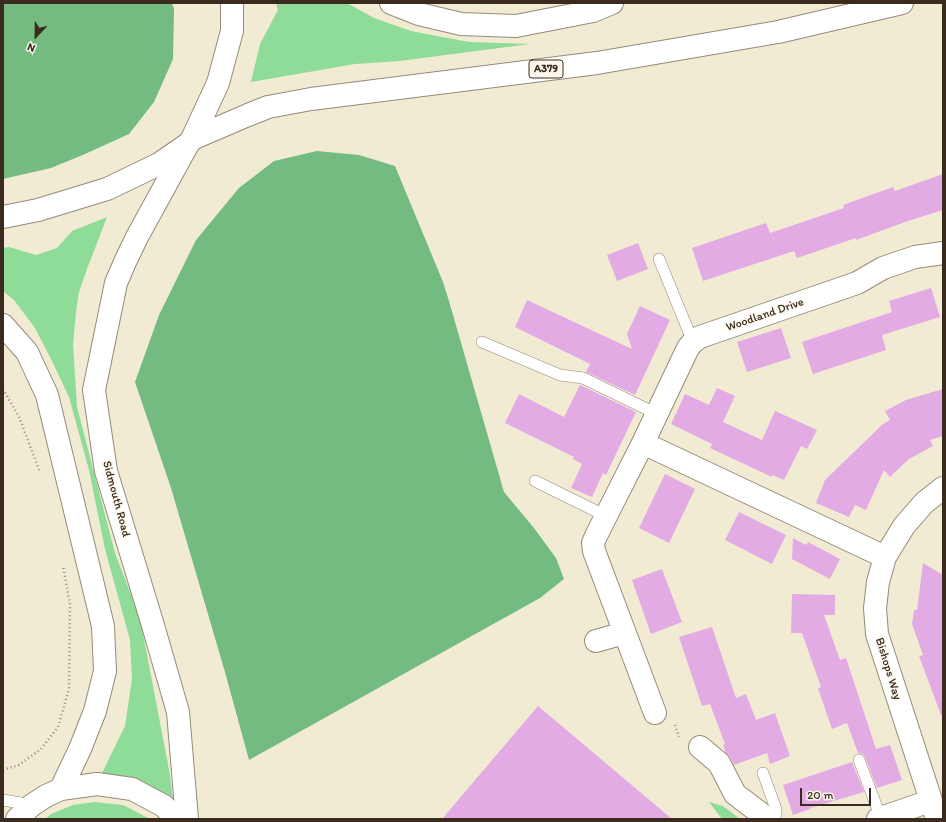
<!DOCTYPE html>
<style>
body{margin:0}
#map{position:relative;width:946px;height:822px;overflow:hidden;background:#f2ebd4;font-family:Itim,sans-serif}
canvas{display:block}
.frame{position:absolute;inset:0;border:4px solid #3b2a1e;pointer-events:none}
.north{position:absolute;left:16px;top:16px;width:40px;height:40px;-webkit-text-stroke:3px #fbf7ec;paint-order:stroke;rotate:202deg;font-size:11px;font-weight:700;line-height:16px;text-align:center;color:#3b2a1e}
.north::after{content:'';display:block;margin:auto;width:14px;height:18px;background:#3b2a1e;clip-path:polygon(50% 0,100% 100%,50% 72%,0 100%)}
.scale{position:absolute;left:800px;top:788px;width:71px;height:18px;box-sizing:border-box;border:2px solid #3b2a1e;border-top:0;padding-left:5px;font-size:12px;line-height:14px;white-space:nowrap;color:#3b2a1e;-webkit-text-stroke:3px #fbf7ec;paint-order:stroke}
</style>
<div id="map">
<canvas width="946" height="822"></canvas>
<div class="frame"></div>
<div class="north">N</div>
<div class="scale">20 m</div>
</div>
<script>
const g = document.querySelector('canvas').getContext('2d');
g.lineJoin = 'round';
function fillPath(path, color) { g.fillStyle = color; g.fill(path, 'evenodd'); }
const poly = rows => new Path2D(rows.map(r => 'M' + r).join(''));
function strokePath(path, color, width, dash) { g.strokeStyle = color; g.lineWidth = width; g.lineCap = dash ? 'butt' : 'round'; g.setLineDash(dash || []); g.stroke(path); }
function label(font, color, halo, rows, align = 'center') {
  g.font = font + ' Itim,sans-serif'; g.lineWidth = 3; g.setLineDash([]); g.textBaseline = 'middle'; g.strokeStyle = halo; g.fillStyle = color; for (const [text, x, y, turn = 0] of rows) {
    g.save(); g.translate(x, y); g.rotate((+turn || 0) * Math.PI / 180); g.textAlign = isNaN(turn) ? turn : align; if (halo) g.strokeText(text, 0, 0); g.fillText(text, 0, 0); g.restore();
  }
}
fillPath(poly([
 [276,3,347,3,374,18,411,31,469,42,530,44,400,61,355,64,251,82,260,44,278,10],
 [107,217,87,269,79,292,76,312,73,344,77,407,115,553,140,618,170,775,173,800,133,779,117,775,100,777,125,726,132,679,130,640,105,549,89,470,69,397,52,361,35,328,14,300,3,291,3,248,9,247,36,255,57,248,72,231],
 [94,802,123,805,150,819,45,819,51,814,73,805],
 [709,802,723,806,740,819,722,819]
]), '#8fdb98');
fillPath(poly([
 [3,3,172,3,174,9,173,59,154,102,129,134,85,154,51,168,3,179],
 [317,151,359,155,395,166,443,282,449,301,504,492,534,528,556,558,564,579,540,598,249,760,225,672,171,488,135,382,159,315,196,240,239,188,274,161]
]), '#73bb80');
fillPath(poly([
 [943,174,943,210,908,221,856,240,856,238,797,258,794,251,703,281,692,248,766,223,770,233,844,208,843,205,893,187,895,191],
 [638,243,648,269,617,281,607,255],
 [931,288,940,317,882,335,886,350,813,374,802,342,892,312,889,301],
 [527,300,632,349,627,334,640,306,670,320,635,395,586,372,590,364,515,327],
 [781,328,791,358,747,372,737,342],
 [580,385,636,412,606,475,603,473,592,497,571,488,582,464,573,459,574,457,505,423,519,394,564,417],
 [717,388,735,396,723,422,762,440,775,411,817,430,807,449,801,446,784,480,772,475,772,477,710,448,712,444,671,424,685,394,709,405],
 [943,389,943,436,930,440,933,446,909,459,890,477,884,470,866,510,855,505,849,517,816,503,825,480,883,424,890,420,885,411,906,400],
 [665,474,695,489,669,543,639,528],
 [739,512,786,535,772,564,725,540],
 [793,538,806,545,808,542,840,559,830,579,792,559],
 [923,563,943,575,943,715,941,715,919,656,923,655,912,624,914,610,917,610],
 [662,569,682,622,651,634,632,580],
 [792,594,835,595,835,615,824,615,840,660,846,658,876,749,890,745,902,780,877,788,865,757,863,754,858,753,847,723,832,729,818,688,821,687,802,633,791,633],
 [712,627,736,698,746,694,756,720,775,713,790,756,770,764,767,753,734,765,730,757,726,753,723,745,725,744,710,704,702,706,679,637],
 [538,706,672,819,442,819],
 [852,762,864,792,810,808,810,809,793,815,783,785]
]), '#e3abe4');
const service = poly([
 [659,259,693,342],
 [482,342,560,375,583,378,657,414],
 [535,481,606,516],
 [859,760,881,818],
 [763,773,776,809,775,819],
 [3,800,32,805]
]);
const minor = poly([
 [643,443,688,348,693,342,700,337,857,283,883,268,915,257,943,253],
 [596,641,624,633],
 [655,713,594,551,593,543,596,536,606,516,643,443,885,557],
 [700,747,719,763,735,794,768,819],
 [878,819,930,801],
 [937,819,877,634,875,608,878,582,885,557,904,526,924,503,943,488]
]);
const secondary = poly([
 [3,325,27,352,47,395,103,626,105,671,95,711,80,749,61,789],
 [17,819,32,805,46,796,61,789,97,784,132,789,164,806,176,819],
 [187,819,178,712,152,622,106,471,94,390,116,283,125,262,137,237,188,144]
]);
const primary = poly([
 [391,3,419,14,461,24,516,26,593,11,612,3],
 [192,139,248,115,268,107,311,99,597,63,778,32,902,3]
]);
const trunk = poly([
 [3,217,38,210,107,189,159,164,188,144,192,139,218,83,232,31,232,3]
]);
strokePath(service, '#968a79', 12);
strokePath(minor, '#968a79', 24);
strokePath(secondary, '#968a79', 24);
strokePath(primary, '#968a79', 24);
strokePath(trunk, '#968a79', 24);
strokePath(poly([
 [3,389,19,417,40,472],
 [675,725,679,737],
 [3,770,19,765,41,749,58,727,69,689,70,604,63,566]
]), '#968a79', 2.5, [1, 3]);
strokePath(service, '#fff', 11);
strokePath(minor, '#fff', 22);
strokePath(secondary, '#fff', 22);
strokePath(primary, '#fff', 22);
strokePath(trunk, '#fff', 22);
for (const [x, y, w] of [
 [546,69,34]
]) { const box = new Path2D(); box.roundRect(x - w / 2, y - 9, w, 18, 3); g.fillStyle = '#fbf7ec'; g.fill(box); strokePath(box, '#3b2a1e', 1); }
label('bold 11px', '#3b2a1e', null, [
 ["A379",546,69]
]);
label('12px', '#3b2a1e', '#fbf7ec', [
 ["Woodland Drive",765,315,-19],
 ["Sidmouth Road",116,499,75],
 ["Bishops Way",888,669,73]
]);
</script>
